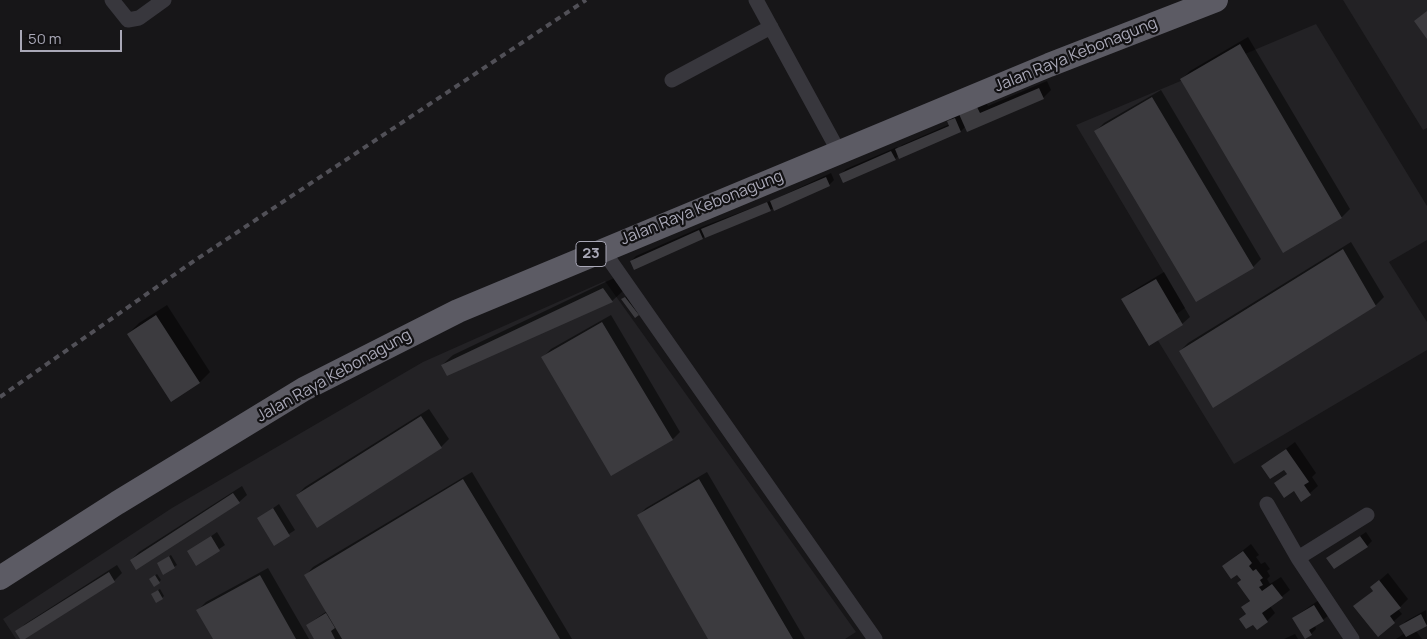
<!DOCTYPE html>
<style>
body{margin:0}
#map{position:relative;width:1427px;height:639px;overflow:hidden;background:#171618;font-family:Manrope,sans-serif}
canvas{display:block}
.scale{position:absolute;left:20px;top:30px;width:102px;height:22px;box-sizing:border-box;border:2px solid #a9a8b7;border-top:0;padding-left:6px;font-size:15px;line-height:18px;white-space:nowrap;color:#a9a8b7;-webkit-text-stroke:4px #121113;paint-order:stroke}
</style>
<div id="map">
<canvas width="1427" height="639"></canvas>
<div class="scale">50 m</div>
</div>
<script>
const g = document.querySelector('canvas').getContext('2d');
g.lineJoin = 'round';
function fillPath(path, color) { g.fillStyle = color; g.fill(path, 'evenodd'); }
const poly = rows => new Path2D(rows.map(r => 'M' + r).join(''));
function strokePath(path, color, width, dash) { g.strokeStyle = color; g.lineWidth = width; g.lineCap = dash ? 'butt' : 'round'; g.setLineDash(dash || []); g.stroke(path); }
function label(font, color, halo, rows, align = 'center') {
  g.font = font + ' Manrope,sans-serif'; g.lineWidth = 4.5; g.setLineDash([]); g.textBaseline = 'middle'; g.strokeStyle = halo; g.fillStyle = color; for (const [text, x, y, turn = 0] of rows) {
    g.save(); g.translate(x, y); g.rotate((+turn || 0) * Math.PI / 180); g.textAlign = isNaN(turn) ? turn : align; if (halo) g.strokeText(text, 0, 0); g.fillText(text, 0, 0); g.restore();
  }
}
fillPath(poly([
 [1343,0,1427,0,1427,128,1423,130],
 [1316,24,1427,206,1427,240,1389,262,1427,322,1427,350,1234,464,1152,331,1185,308,1076,125],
 [605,281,856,632,845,639,16,639,3,619,172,508,423,362]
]), '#232225');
fillPath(poly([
 [1248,37,1350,209,1342,217,1283,251,1182,79,1190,71],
 [1047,81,1051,90,1043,98,966,126,961,131,900,157,899,155,895,159,841,174,846,169,897,147,898,149,902,145,950,124,948,122,954,117,985,100,988,106],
 [1161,90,1261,259,1253,267,1096,131,1104,123],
 [831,173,834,180,829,185,702,238,631,261,636,256,704,226,773,200],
 [1351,242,1384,297,1376,305,1213,406,1180,351,1188,343],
 [1164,272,1190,317,1182,324,1123,299,1131,292],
 [614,278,623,291,612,301,447,374,442,365,453,355],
 [628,295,640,312,638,314,624,298],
 [167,305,210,372,200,382,171,400,128,334,139,323],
 [611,315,680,432,673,439,543,357,551,349],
 [429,409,449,439,441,447,297,495,305,487],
 [1295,442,1316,473,1312,477,1318,486,1302,500,1295,489,1276,484,1288,473,1284,468,1263,466],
 [472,472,572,639,316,639,307,625,327,611,306,575,313,567],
 [707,472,805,639,710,639,638,516,646,508],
 [242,486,247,495,239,502,131,560,139,552],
 [279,504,295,530,274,544,259,518],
 [217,532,225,545,197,564,189,552],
 [1366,532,1372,541,1367,546,1328,558],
 [1251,544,1259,555,1256,557,1261,564,1265,562,1270,569,1267,571,1270,576,1267,579,1270,584,1281,577,1290,590,1270,606,1275,613,1267,621,1241,619,1247,613,1243,608,1250,600,1237,573,1223,566],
 [171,555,177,565,174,567,158,563],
 [117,565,122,573,114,581,22,639,17,632,25,624],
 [268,568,309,639,214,639,198,610,206,602],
 [1388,573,1408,599,1398,609,1402,614,1378,635,1355,606,1374,590,1372,587],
 [157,574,161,580,159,582,153,577],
 [160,589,164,596,162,598,155,592],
 [1319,600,1329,615,1315,626,1316,629,1311,634,1293,618],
 [1426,610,1427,624,1416,631,1422,639,1396,639,1405,633,1401,626,1406,621],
 [1295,634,1298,639,1284,639]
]), '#0007');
fillPath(poly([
 [1427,11,1427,39,1414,21],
 [1240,44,1342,218,1283,253,1180,79],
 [1039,88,1044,99,967,132,959,114,977,107,980,113],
 [1152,97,1254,268,1196,302,1094,131],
 [955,118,961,132,899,159,895,149,949,126,947,121],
 [891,151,896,160,843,183,839,174],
 [826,177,830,186,774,211,770,201],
 [767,202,771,211,705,238,701,229],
 [699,230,703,239,634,270,630,261],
 [1343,249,1376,306,1213,408,1179,351],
 [1156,279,1183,325,1149,346,1121,299],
 [603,288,613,302,447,376,441,365],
 [625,297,639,315,635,318,621,299],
 [156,315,200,383,171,402,127,334],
 [602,322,673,440,611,476,541,357],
 [421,416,442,448,317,528,296,495],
 [1286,449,1309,482,1304,485,1311,495,1301,502,1294,491,1284,498,1274,483,1287,474,1284,470,1270,479,1261,466],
 [463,479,560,639,342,639,304,575],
 [699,479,793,639,708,639,637,515],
 [233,493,240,503,136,570,130,560],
 [273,508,290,536,274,546,257,518],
 [211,536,220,551,196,566,187,551],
 [1360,536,1368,547,1334,569,1326,558],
 [1243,551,1252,563,1249,566,1253,571,1256,569,1263,578,1260,580,1263,585,1259,587,1262,591,1272,584,1283,598,1262,613,1268,622,1257,630,1253,625,1246,629,1239,619,1246,614,1241,607,1250,601,1237,583,1241,580,1237,575,1231,579,1222,566],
 [169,556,175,568,163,575,157,563],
 [109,572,115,582,25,639,20,639,15,631],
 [155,575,160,583,154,587,149,579],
 [260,575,296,639,213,639,196,610],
 [1379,580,1401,608,1390,616,1395,623,1378,637,1353,606,1373,591,1370,587],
 [158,590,163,599,156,603,151,594],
 [1314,605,1324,621,1309,630,1312,635,1305,639,1292,618],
 [326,613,335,628,331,631,335,639,314,639,306,625],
 [1421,614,1427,626,1406,637,1399,626]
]), '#3c3b3f');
strokePath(poly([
 [112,0,128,20,139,18,164,0],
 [756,0,839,152],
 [672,80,771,27],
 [602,249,875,639],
 [1267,504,1298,558,1352,639],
 [1298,558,1367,515]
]), '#38373d', 15);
strokePath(poly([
 [0,578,117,503,304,389,458,311,1049,65,1216,0]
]), '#5c5b64', 24);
strokePath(poly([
 [0,397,191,263,586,0]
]), '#515057', 4, [6, 5]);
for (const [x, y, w] of [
 [591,254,30]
]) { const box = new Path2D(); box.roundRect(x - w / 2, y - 12.5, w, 25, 4); g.fillStyle = '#121113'; g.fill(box); strokePath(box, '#a9a8b7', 1); }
label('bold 15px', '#a9a8b7', null, [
 ["23",591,254]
]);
label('16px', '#a9a8b7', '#121113', [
 ["Jalan Raya Kebonagung",1076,55,-22],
 ["Jalan Raya Kebonagung",702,208,-22],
 ["Jalan Raya Kebonagung",334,376,-29]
]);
</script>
